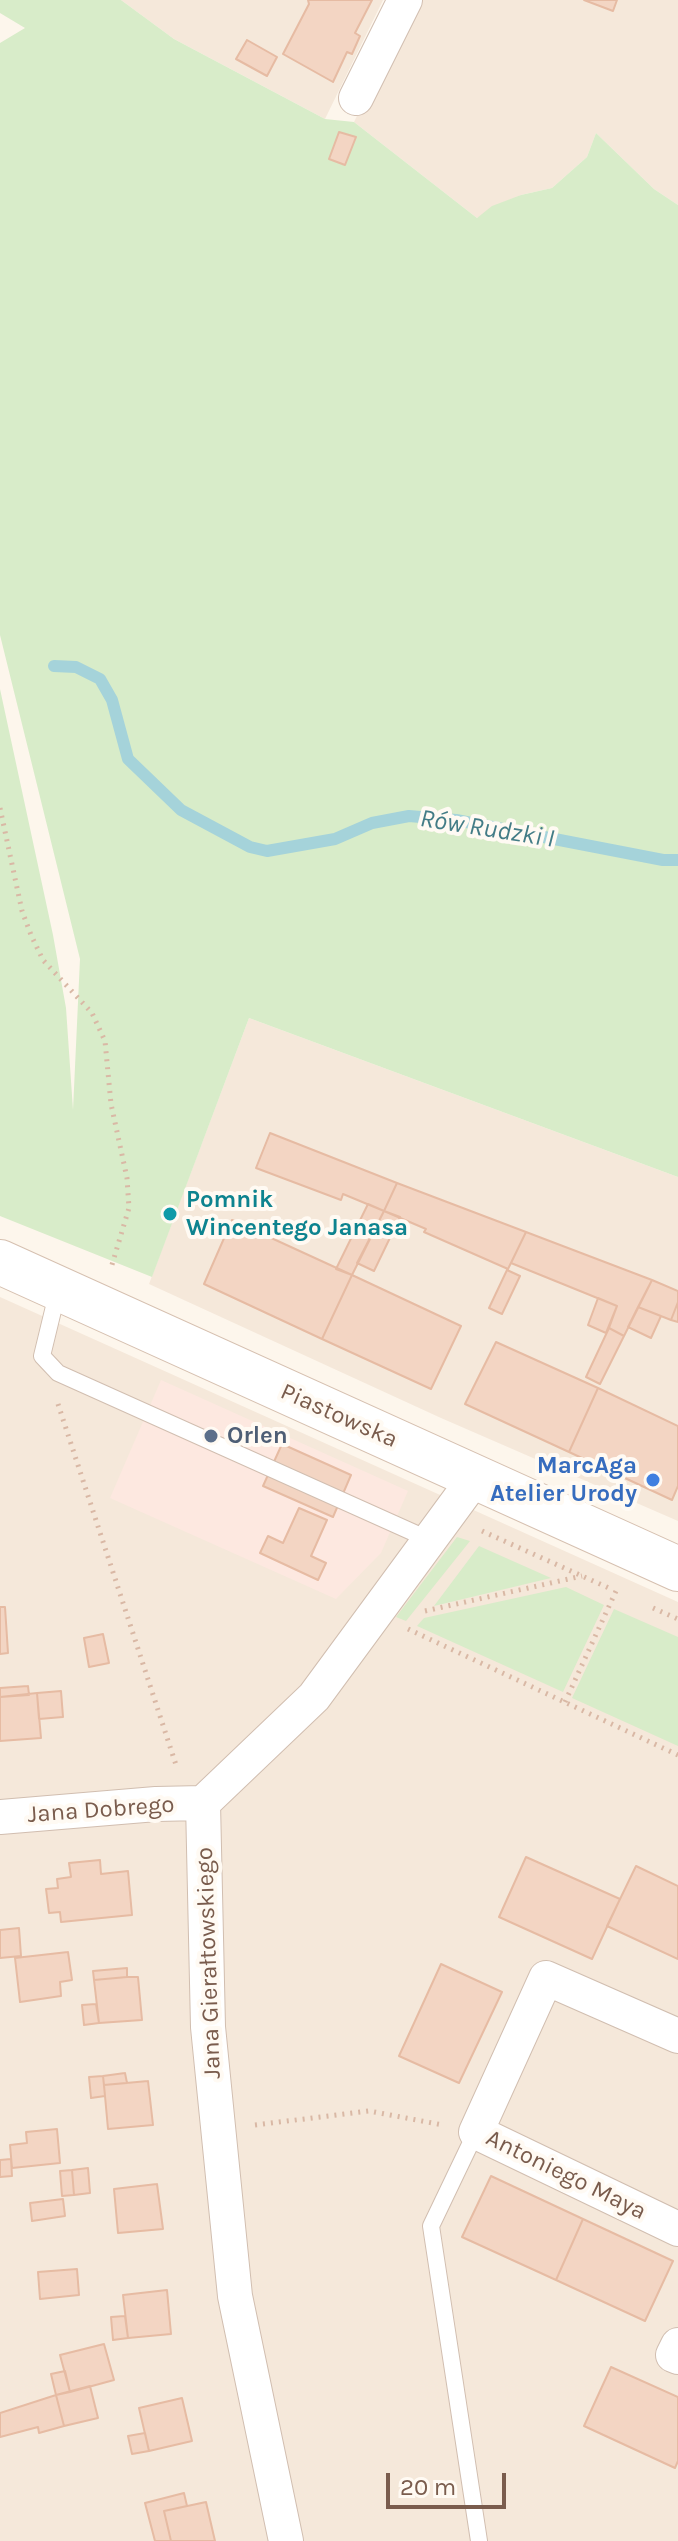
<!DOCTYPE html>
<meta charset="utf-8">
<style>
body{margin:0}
#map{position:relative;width:678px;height:2541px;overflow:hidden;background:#fdf6ec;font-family:Karla,sans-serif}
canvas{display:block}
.scale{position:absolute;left:386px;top:2473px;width:120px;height:36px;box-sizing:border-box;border:4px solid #7a5c4d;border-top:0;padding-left:10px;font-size:24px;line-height:28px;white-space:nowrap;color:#7a5c4d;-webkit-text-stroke:6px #fffaf3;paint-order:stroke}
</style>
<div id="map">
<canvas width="678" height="2541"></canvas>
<div class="scale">20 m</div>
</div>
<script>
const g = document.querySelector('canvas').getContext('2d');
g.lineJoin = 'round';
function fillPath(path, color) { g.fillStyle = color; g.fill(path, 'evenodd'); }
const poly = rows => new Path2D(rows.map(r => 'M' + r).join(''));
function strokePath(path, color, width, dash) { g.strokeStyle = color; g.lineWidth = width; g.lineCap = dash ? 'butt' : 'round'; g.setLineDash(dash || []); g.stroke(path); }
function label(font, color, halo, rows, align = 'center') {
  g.font = font + ' Karla,sans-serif'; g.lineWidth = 8; g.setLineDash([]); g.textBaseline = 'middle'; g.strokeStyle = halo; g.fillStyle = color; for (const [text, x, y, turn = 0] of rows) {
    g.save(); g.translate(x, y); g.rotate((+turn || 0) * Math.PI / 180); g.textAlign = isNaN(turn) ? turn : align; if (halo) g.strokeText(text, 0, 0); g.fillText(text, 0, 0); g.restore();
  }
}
fillPath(poly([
 [121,0,383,0,325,119,174,39],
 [414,0,678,0,678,205,654,189,596,133,587,157,552,188,521,195,477,218,354,122],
 [249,1018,678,1177,678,1521,441,1418,149,1284],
 [0,1297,678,1602,678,2541,0,2541]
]), '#f5e8da');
fillPath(poly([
 [161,1380,408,1491,381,1553,336,1599,110,1498]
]), '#fde8e0');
fillPath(poly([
 [0,0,121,0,174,39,325,119,354,122,477,218,492,206,521,195,552,188,587,157,596,133,654,189,678,205,678,1177,249,1018,152,1277,0,1216,0,689,53,935,66,1008,73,1110,80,959,0,635,0,43,25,28,0,13],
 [457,1537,470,1541,406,1621,396,1617],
 [479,1546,551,1578,434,1606],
 [566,1587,604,1605,563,1692,417,1626,424,1618],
 [614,1609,678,1637,678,1746,572,1698]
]), '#d8ecc9');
strokePath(poly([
 [54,666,76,667,100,679,112,700,128,759,181,810,250,847,267,851,335,839,372,823,409,816,456,820,663,860,678,860]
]), '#a5d3da', 12);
const building = poly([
 [308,0,372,0,355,33,360,36,352,54,347,52,333,82,283,54,309,4,308,0],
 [584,0,617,0,613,11,584,0],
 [247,40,277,57,267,76,236,59,247,40],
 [339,132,356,137,345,165,329,159,339,132],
 [270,1133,397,1183,384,1211,343,1194,341,1200,256,1168,270,1133],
 [397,1183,526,1232,508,1269,424,1232,426,1229,384,1211,397,1183],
 [368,1204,384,1211,352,1275,336,1269,368,1204],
 [384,1211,400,1217,374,1271,357,1263,384,1211],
 [232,1220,352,1275,322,1339,204,1284,232,1220],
 [526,1232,652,1280,624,1336,609,1328,617,1306,511,1263,526,1232],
 [507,1270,520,1276,502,1314,489,1308,507,1270],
 [352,1275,461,1326,431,1389,322,1339,352,1275],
 [652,1280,678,1291,678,1302,671,1320,638,1307,652,1280],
 [598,1298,617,1306,606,1333,588,1325,598,1298],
 [678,1302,678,1322,671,1320,678,1302],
 [638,1307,661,1316,651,1338,628,1327,638,1307],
 [609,1328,624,1336,600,1384,586,1377,609,1328],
 [496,1342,598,1388,569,1452,465,1404,496,1342],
 [598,1388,678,1426,678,1486,672,1500,569,1452,598,1388],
 [282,1444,351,1475,333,1517,263,1486,282,1444],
 [299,1508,327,1520,311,1556,326,1563,318,1580,260,1553,268,1536,283,1543,299,1508],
 [0,1607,5,1607,8,1653,0,1654,0,1607],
 [103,1634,109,1663,89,1667,84,1638,103,1634],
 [28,1686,29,1695,0,1697,0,1688,28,1686],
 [61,1691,63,1717,39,1719,37,1693,61,1691],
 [37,1693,41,1738,0,1741,0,1697,37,1693],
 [526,1857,620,1899,592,1959,499,1917,526,1857],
 [100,1860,101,1874,128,1871,132,1915,61,1922,60,1912,49,1913,46,1889,58,1888,57,1879,71,1877,69,1863,100,1860],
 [636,1866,678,1886,678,1959,607,1926,636,1866],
 [19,1928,21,1956,0,1958,0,1930,19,1928],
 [68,1952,72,1980,60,1982,61,1996,20,2002,15,1958,68,1952],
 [441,1964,502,1992,459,2083,399,2056,441,1964],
 [127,1968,127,1977,94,1980,93,1971,127,1968],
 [127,1977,138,1977,142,2020,99,2023,94,1980,127,1977],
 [96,2004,99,2023,84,2025,82,2005,96,2004],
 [125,2073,127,2083,104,2085,103,2076,125,2073],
 [103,2076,105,2096,91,2098,89,2077,103,2076],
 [148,2081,153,2125,108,2129,104,2085,148,2081],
 [57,2129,60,2163,12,2168,10,2145,27,2143,26,2132,57,2129],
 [11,2159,12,2176,0,2177,0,2160,11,2159],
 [88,2168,90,2193,74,2195,72,2170,88,2168],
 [72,2170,74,2195,62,2196,60,2171,72,2170],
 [491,2176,583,2219,556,2280,462,2237,491,2176],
 [157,2184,163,2229,118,2233,114,2189,157,2184],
 [63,2199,65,2216,32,2221,30,2203,63,2199],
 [583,2219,673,2261,645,2321,556,2280,583,2219],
 [77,2269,79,2295,40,2299,38,2272,77,2269],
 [167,2290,171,2334,128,2338,123,2295,167,2290],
 [125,2316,128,2338,113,2340,111,2317,125,2316],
 [104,2344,114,2380,70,2392,60,2355,104,2344],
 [611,2367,678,2397,678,2461,675,2468,584,2426,611,2367],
 [65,2371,70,2392,56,2395,51,2374,65,2371],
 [90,2386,98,2418,64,2426,56,2395,90,2386],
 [56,2395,64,2426,39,2433,38,2427,0,2437,0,2413,56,2395],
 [182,2398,192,2441,149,2451,139,2408,182,2398],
 [145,2433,149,2451,132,2454,128,2436,145,2433],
 [184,2493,187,2506,164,2511,171,2541,155,2541,145,2503,184,2493],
 [206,2502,215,2541,171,2541,164,2511,206,2502]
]);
fillPath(building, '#f3d5c3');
strokePath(building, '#e6bba3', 2);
const lane = poly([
 [58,1290,42,1356,58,1373,430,1540],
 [476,2132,431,2226,479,2541]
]);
const street = poly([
 [356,98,405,0],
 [0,1817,156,1804,203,1803],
 [678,2036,546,1978,476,2132,678,2229],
 [678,2345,673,2355,678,2357],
 [286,2541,235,2296,208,2027,203,1803,314,1697,475,1478]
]);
const secondary = poly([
 [0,1262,678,1569]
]);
strokePath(lane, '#d1beb0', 18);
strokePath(street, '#d1beb0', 36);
strokePath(secondary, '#d6c0b0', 46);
strokePath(poly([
 [0,808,22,911,31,935,43,960,92,1013,105,1041,111,1104,127,1178,129,1208,111,1268],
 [58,1404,177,1768],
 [482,1531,611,1589],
 [653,1608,678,1619],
 [425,1611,582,1576],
 [408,1629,678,1755],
 [565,1702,616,1591],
 [255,2125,369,2111,443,2125]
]), '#d9b8a5', 5, [2, 6]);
strokePath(lane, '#fff', 16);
strokePath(street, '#fff', 34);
strokePath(secondary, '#fff', 44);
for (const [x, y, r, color] of [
 [170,1214,8,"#0f9aa8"],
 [211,1436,8,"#5c6f8a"],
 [653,1480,8,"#3f7fe0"]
]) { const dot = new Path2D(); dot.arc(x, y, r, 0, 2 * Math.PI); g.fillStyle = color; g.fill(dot); strokePath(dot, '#fffaf3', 3); }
label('bold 24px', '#0d838f', '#fffaf3', [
 ["Pomnik",186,1200],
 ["Wincentego Janasa",186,1228]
], 'left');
label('24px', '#7a5c4d', '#fffaf3', [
 ["Piastowska",339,1416,24],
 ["Jana Dobrego",101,1810,-4],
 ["Jana Gierałtowskiego",209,1963,-92],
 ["Antoniego Maya",566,2175,26]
]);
label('bold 24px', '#4e5e75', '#fffaf3', [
 ["Orlen",227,1436]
], 'left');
label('bold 24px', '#366cbe', '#fffaf3', [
 ["MarcAga",637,1466],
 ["Atelier Urody",637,1494]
], 'right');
label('italic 26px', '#437c86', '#fffaf3', [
 ["Rów Rudzki I",487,829,9]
]);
</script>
